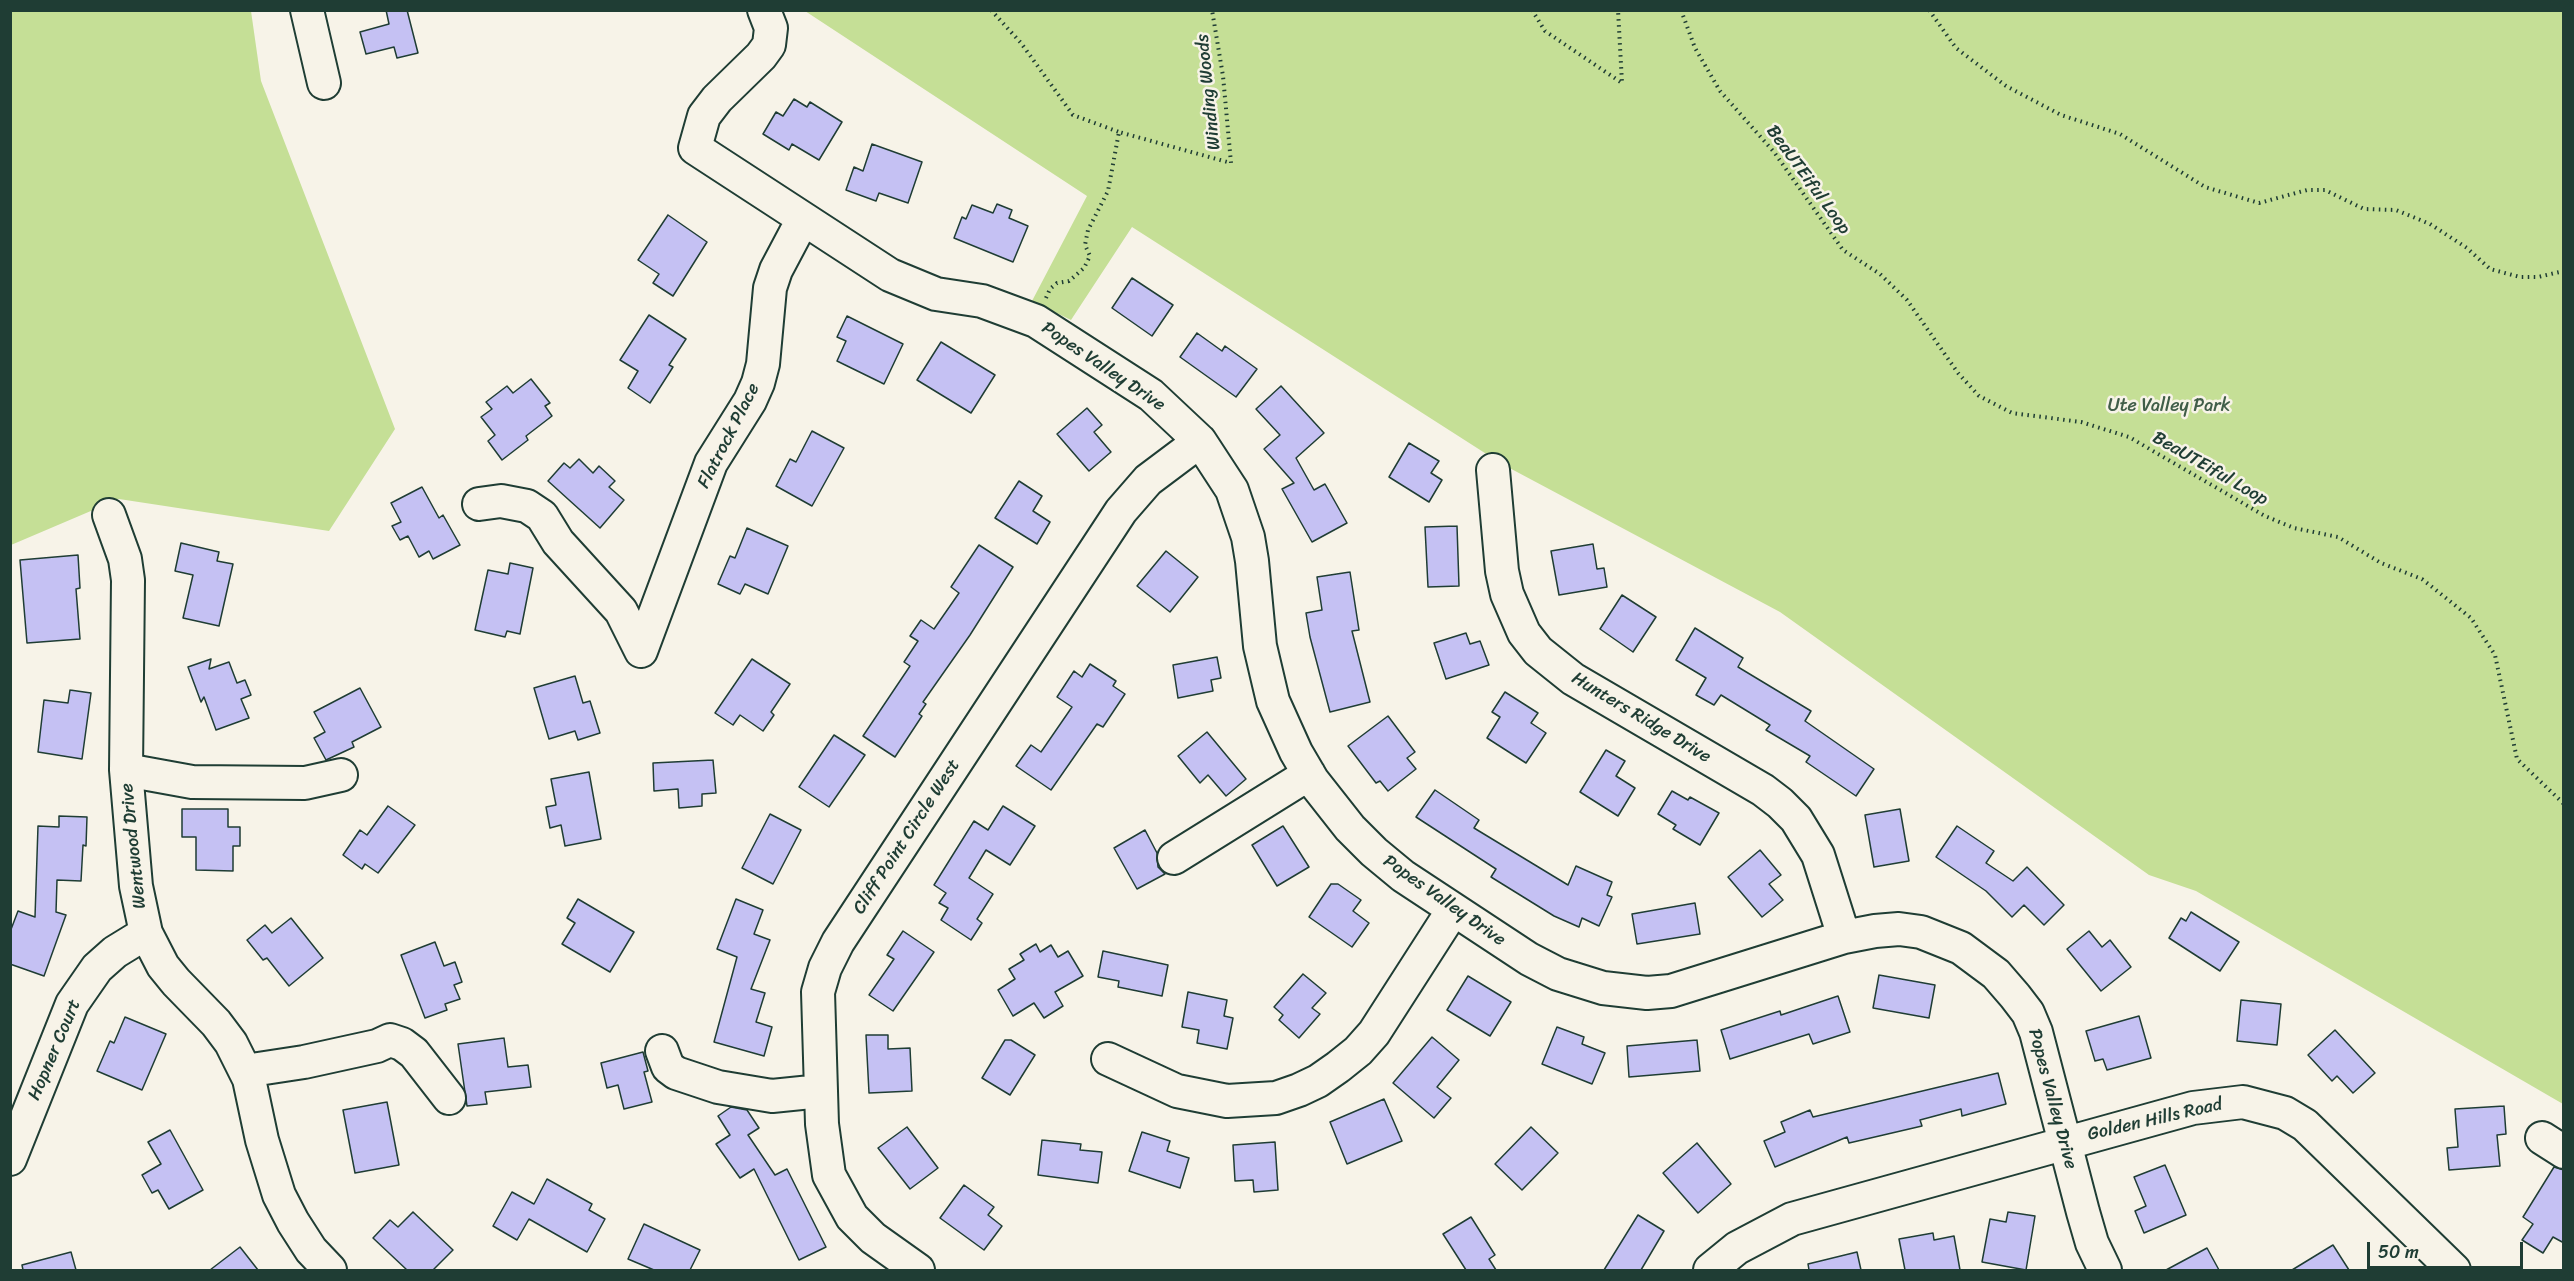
<!DOCTYPE html>
<style>
body{margin:0}
#map{position:relative;width:2574px;height:1281px;overflow:hidden;background:#f7f3e8;font-family:Sriracha,sans-serif}
canvas{display:block}
.frame{position:absolute;inset:0;border:12px solid #1f3d34;pointer-events:none}
.scale{position:absolute;left:2367px;top:1242px;width:156px;height:27px;box-sizing:border-box;border:3px solid #1f3d34;border-top:0;padding-left:8px;font-size:18px;line-height:21px;white-space:nowrap;color:#1f3d34;-webkit-text-stroke:4px #f7f3e8;paint-order:stroke}
</style>
<div id="map">
<canvas width="2574" height="1281"></canvas>
<div class="frame"></div>
<div class="scale">50 m</div>
</div>
<script>
const g = document.querySelector('canvas').getContext('2d');
g.lineJoin = 'round';
function fillPath(path, color) { g.fillStyle = color; g.fill(path, 'evenodd'); }
const poly = rows => new Path2D(rows.map(r => 'M' + r).join(''));
function strokePath(path, color, width, dash) { g.strokeStyle = color; g.lineWidth = width; g.lineCap = dash ? 'butt' : 'round'; g.setLineDash(dash || []); g.stroke(path); }
function label(font, color, halo, rows, align = 'center') {
  g.font = font + ' Sriracha,sans-serif'; g.lineWidth = 5; g.setLineDash([]); g.textBaseline = 'middle'; g.strokeStyle = halo; g.fillStyle = color; for (const [text, x, y, turn = 0] of rows) {
    g.save(); g.translate(x, y); g.rotate((+turn || 0) * Math.PI / 180); g.textAlign = isNaN(turn) ? turn : align; if (halo) g.strokeText(text, 0, 0); g.fillText(text, 0, 0); g.restore();
  }
}
fillPath(poly([
 [11,11,251,11,261,81,395,429,329,531,119,499,11,545],
 [805,11,2563,11,2563,1104,2196,891,2149,875,1780,612,1502,464,1132,227,1071,320,1032,301,1087,196]
]), '#c5df96');
const building = poly([
 [386,10,407,10,418,53,397,58,394,47,366,54,360,32,389,24,386,10],
 [794,99,807,107,810,102,842,122,819,160,792,144,789,150,763,134,776,112,783,116,794,99],
 [872,144,922,162,908,203,879,193,876,201,846,190,854,167,863,171,872,144],
 [997,204,1012,210,1009,218,1028,226,1013,262,954,238,962,217,966,219,972,205,993,213,997,204],
 [668,215,707,242,673,296,653,283,659,274,638,260,668,215],
 [1132,278,1173,305,1152,336,1112,308,1132,278],
 [649,315,686,339,669,365,673,367,650,403,628,388,638,371,620,360,649,315],
 [847,316,903,344,884,384,837,361,846,341,837,337,847,316],
 [1197,333,1222,351,1225,346,1257,369,1236,397,1180,357,1197,333],
 [941,342,995,375,971,413,917,380,941,342],
 [531,379,550,403,545,406,552,416,526,436,528,440,502,460,488,441,495,435,481,417,492,409,486,402,507,386,513,393,531,379],
 [1281,386,1324,433,1296,458,1314,490,1325,484,1347,523,1312,542,1282,489,1294,483,1264,449,1280,435,1256,409,1281,386],
 [1087,408,1102,425,1094,432,1111,452,1089,471,1057,434,1087,408],
 [812,431,844,448,812,506,776,486,790,459,796,462,812,431],
 [1409,443,1439,461,1431,473,1442,480,1429,502,1389,477,1409,443],
 [579,459,593,473,599,466,615,481,609,487,624,500,600,528,548,481,564,463,570,468,579,459],
 [1019,481,1042,496,1033,511,1050,522,1037,544,995,518,1019,481],
 [422,487,439,518,443,515,460,545,433,559,429,551,419,557,408,536,400,540,392,526,401,522,391,503,422,487],
 [1457,526,1459,586,1428,587,1425,527,1457,526],
 [747,528,788,546,768,594,745,584,740,594,718,584,730,556,735,558,747,528],
 [181,543,219,552,217,561,233,564,219,626,183,618,193,575,175,571,181,543],
 [1593,544,1597,569,1604,568,1607,587,1559,595,1551,551,1593,544],
 [979,545,1013,567,970,635,923,702,926,704,919,714,922,716,895,757,863,736,910,666,904,662,918,641,910,636,921,620,934,629,959,593,951,587,979,545],
 [1166,551,1198,577,1170,612,1137,586,1166,551],
 [78,555,80,588,76,589,80,639,27,643,20,560,78,555],
 [510,563,533,568,520,634,507,631,505,637,475,630,488,570,508,574,510,563],
 [1350,572,1359,630,1352,631,1370,702,1330,712,1310,637,1306,613,1322,610,1317,577,1350,572],
 [1622,595,1656,617,1633,652,1600,629,1622,595],
 [1695,628,1743,658,1738,667,1811,711,1805,721,1874,769,1856,796,1806,762,1810,756,1766,730,1770,725,1721,695,1714,705,1696,695,1706,678,1676,660,1695,628],
 [1466,633,1470,644,1480,641,1489,665,1446,679,1434,643,1466,633],
 [1217,657,1221,678,1211,680,1213,691,1178,698,1173,665,1217,657],
 [211,659,209,669,229,662,237,683,245,680,251,695,241,699,249,718,216,730,204,697,201,702,188,667,211,659],
 [752,659,790,684,771,712,774,715,763,731,740,715,733,725,715,713,752,659],
 [1090,664,1116,681,1113,686,1125,694,1103,727,1097,724,1051,790,1016,766,1031,745,1041,752,1072,707,1057,697,1074,671,1082,677,1090,664],
 [575,676,583,703,590,701,600,733,578,740,575,731,549,739,534,688,575,676],
 [360,688,381,727,352,742,354,747,326,760,314,738,325,732,314,712,360,688],
 [70,690,91,693,82,759,38,752,44,700,68,703,70,690],
 [1505,692,1538,713,1531,723,1546,733,1526,763,1487,738,1500,717,1492,712,1505,692],
 [1388,716,1415,752,1407,758,1416,769,1388,791,1380,781,1376,783,1348,746,1388,716],
 [1207,732,1246,779,1226,796,1208,775,1200,783,1178,756,1207,732],
 [834,735,865,755,829,807,799,787,834,735],
 [1606,750,1625,761,1616,776,1635,788,1618,816,1580,792,1606,750],
 [713,760,716,793,702,794,702,806,679,808,678,789,654,791,653,763,713,760],
 [589,772,601,839,565,846,561,825,550,828,546,807,556,805,551,779,589,772],
 [1435,790,1479,820,1474,828,1568,885,1576,866,1612,882,1607,895,1612,897,1599,926,1582,918,1579,927,1554,916,1491,877,1496,869,1416,817,1435,790],
 [1672,791,1688,800,1690,797,1719,813,1700,845,1673,829,1676,825,1658,814,1672,791],
 [388,806,415,825,378,873,365,864,362,869,343,855,360,830,367,835,388,806],
 [1003,806,1035,826,1010,865,986,850,969,878,993,894,977,919,982,923,971,940,941,920,948,908,939,903,946,893,934,885,974,821,988,830,1003,806],
 [182,809,228,809,228,827,240,827,240,846,233,846,233,871,196,870,196,837,182,837,182,809],
 [1900,809,1909,861,1874,867,1865,815,1900,809],
 [770,814,801,830,773,884,742,868,770,814],
 [59,816,87,817,86,846,83,845,81,881,57,880,56,912,66,915,44,976,10,964,10,932,18,911,35,917,38,826,59,827,59,816],
 [1283,826,1309,867,1277,886,1252,845,1283,826],
 [1957,826,1994,851,1986,863,2013,881,2027,867,2064,905,2044,925,2024,905,2012,917,1986,891,1936,857,1957,826],
 [1145,830,1157,853,1158,867,1165,874,1137,889,1114,848,1145,830],
 [1760,850,1781,875,1769,884,1783,900,1762,917,1728,877,1760,850],
 [1331,884,1338,884,1361,900,1353,911,1369,923,1352,947,1309,917,1331,884],
 [578,899,634,932,610,972,562,944,575,923,567,918,578,899],
 [736,899,763,910,754,934,770,940,751,989,765,993,756,1022,772,1027,764,1056,714,1042,737,957,717,949,736,899],
 [1695,903,1700,934,1637,944,1632,914,1695,903],
 [2191,912,2239,942,2220,971,2169,938,2181,918,2186,921,2191,912],
 [291,918,323,958,289,986,267,958,263,960,247,940,265,925,272,933,291,918],
 [903,931,934,952,893,1011,869,995,894,959,887,955,903,931],
 [2089,931,2102,947,2110,940,2131,967,2101,991,2067,949,2089,931],
 [435,942,444,966,455,962,462,982,454,985,460,999,445,1004,447,1010,425,1018,401,955,435,942],
 [1036,944,1040,952,1051,945,1058,957,1068,951,1083,976,1055,992,1063,1006,1044,1018,1034,1003,1013,1016,998,990,1015,979,1009,969,1024,960,1020,954,1036,944],
 [1103,951,1168,965,1162,996,1118,987,1119,981,1098,977,1103,951],
 [1303,974,1326,993,1312,1008,1320,1014,1299,1038,1279,1020,1283,1015,1274,1007,1303,974],
 [1879,975,1935,985,1929,1018,1873,1008,1879,975],
 [1468,976,1511,1002,1490,1036,1447,1010,1468,976],
 [1188,992,1227,1000,1224,1016,1233,1018,1227,1049,1197,1043,1199,1030,1182,1027,1188,992],
 [1838,996,1850,1032,1813,1044,1809,1034,1730,1059,1721,1030,1780,1011,1781,1015,1838,996],
 [2241,1000,2281,1004,2277,1045,2237,1041,2241,1000],
 [2139,1016,2151,1058,2107,1070,2103,1059,2095,1061,2086,1031,2139,1016],
 [125,1017,166,1034,142,1090,97,1071,110,1041,114,1043,125,1017],
 [1557,1027,1584,1037,1582,1044,1605,1053,1592,1084,1542,1064,1557,1027],
 [2335,1030,2375,1073,2353,1093,2337,1076,2332,1081,2308,1055,2335,1030],
 [866,1035,888,1035,888,1049,910,1048,912,1091,869,1093,866,1035],
 [1432,1037,1459,1060,1437,1087,1451,1098,1434,1118,1393,1083,1432,1037],
 [504,1038,508,1067,528,1065,531,1087,485,1092,487,1104,467,1106,458,1044,504,1038],
 [1005,1040,1011,1040,1035,1055,1010,1095,982,1078,1005,1040],
 [1697,1040,1700,1071,1629,1077,1627,1046,1697,1040],
 [643,1052,648,1071,644,1072,652,1102,624,1109,618,1085,607,1088,601,1063,643,1052],
 [1998,1073,2006,1104,1962,1116,1961,1109,1920,1120,1922,1126,1849,1143,1847,1137,1775,1167,1764,1141,1785,1132,1781,1122,1810,1110,1813,1117,1998,1073],
 [1384,1099,1402,1141,1347,1164,1330,1122,1384,1099],
 [387,1102,399,1165,355,1173,343,1110,387,1102],
 [2504,1106,2506,1134,2497,1135,2500,1166,2449,1170,2447,1148,2458,1147,2455,1109,2504,1106],
 [731,1107,747,1110,759,1128,748,1135,775,1175,787,1169,826,1247,799,1260,754,1169,740,1178,716,1144,730,1135,718,1116,731,1107],
 [907,1127,938,1168,910,1189,878,1148,907,1127],
 [1531,1127,1558,1153,1522,1190,1495,1164,1531,1127],
 [170,1130,203,1190,169,1209,158,1190,152,1193,142,1175,161,1164,148,1142,170,1130],
 [1142,1132,1170,1141,1167,1151,1189,1158,1180,1188,1129,1171,1142,1132],
 [1042,1140,1081,1144,1080,1150,1102,1152,1098,1183,1038,1175,1042,1140],
 [1275,1142,1278,1190,1254,1192,1253,1180,1235,1181,1233,1145,1275,1142],
 [1697,1143,1731,1184,1698,1213,1663,1173,1697,1143],
 [2165,1165,2186,1215,2144,1233,2135,1211,2146,1206,2134,1177,2165,1165],
 [2554,1167,2564,1170,2564,1243,2553,1237,2543,1253,2522,1240,2533,1224,2523,1217,2554,1167],
 [547,1179,592,1204,589,1210,605,1219,587,1252,529,1219,517,1240,493,1226,512,1192,534,1204,547,1179],
 [964,1185,994,1207,988,1215,1002,1226,984,1250,940,1218,964,1185],
 [413,1212,453,1250,433,1270,407,1270,373,1238,390,1220,398,1227,413,1212],
 [2008,1212,2035,1216,2026,1270,1982,1262,1990,1219,2006,1222,2008,1212],
 [1638,1215,1664,1231,1641,1270,1604,1270,1638,1215],
 [1471,1217,1495,1255,1489,1259,1496,1270,1466,1270,1443,1234,1471,1217],
 [644,1224,700,1250,690,1270,654,1270,628,1259,644,1224],
 [1933,1233,1934,1240,1954,1236,1960,1270,1905,1270,1899,1239,1933,1233],
 [2333,1245,2349,1270,2292,1270,2333,1245],
 [240,1247,258,1270,210,1270,240,1247],
 [2207,1248,2219,1270,2166,1270,2207,1248],
 [71,1252,76,1270,23,1270,22,1265,71,1252],
 [1857,1252,1861,1270,1809,1270,1808,1264,1857,1252]
]);
fillPath(building, '#c5c1f3');
strokePath(building, '#1f3d34', 1.5);
const minor = poly([
 [307,10,324,83],
 [764,10,771,28,769,45,761,56,717,99,704,116,695,148,890,275,936,294,982,301,1036,321,1151,395,1200,441,1232,490,1248,537,1252,561,1260,646,1273,701,1296,752,1313,781,1350,828,1374,852,1403,876,1529,959,1558,974,1603,988,1647,993,1671,991,1844,937,1875,931,1899,929,1921,932,1961,948,1996,974,2015,996,2028,1013,2036,1032,2083,1212,2092,1243,2105,1270],
 [1493,470,1502,571,1507,594,1524,633,1538,651,1573,679,1763,790,1780,803,1796,819,1818,855,1844,937],
 [479,504,501,501,527,506,542,516,558,542,621,611,641,651],
 [109,515,125,559,128,580,126,770,136,886,146,933,163,966,176,982,216,1023,231,1043,249,1079,262,1140,279,1195,293,1222,311,1250,330,1270],
 [641,651,711,463,750,401,758,383,763,364,770,288,776,270,803,219],
 [126,770,192,782,305,783,341,775],
 [1174,858,1309,774],
 [662,1051,668,1067,676,1073,718,1087,772,1096,821,1091],
 [1108,1059,1177,1091,1227,1101,1276,1098,1299,1090,1318,1081,1338,1067,1358,1051,1374,1033,1453,910],
 [245,1071,304,1062,377,1046,390,1040,402,1044,414,1053,449,1098],
 [2542,1138,2564,1152],
 [10,1159,72,1004,97,968,115,952,146,933],
 [918,1270,873,1238,852,1217,829,1175,822,1124,818,992,825,968,838,942,1121,511,1148,480,1200,441],
 [1710,1270,1737,1248,1792,1219,2193,1108,2243,1102,2285,1113,2305,1125,2454,1270]
]);
strokePath(minor, '#1f3d34', 36);
strokePath(poly([
 [991,10,1021,43,1073,115,1119,132],
 [1532,10,1545,31,1622,83,1618,10],
 [1681,10,1695,48,1720,91,1774,152,1843,250,1880,274,1907,300,1958,373,1979,396,2012,413,2081,422,2129,437,2265,516,2294,528,2338,537,2381,563,2422,579,2471,618,2495,655,2517,759,2564,804],
 [1929,10,1956,48,2006,86,2061,115,2120,134,2205,187,2259,203,2307,190,2325,190,2364,209,2396,210,2430,224,2467,248,2490,269,2520,277,2538,277,2564,271],
 [1046,298,1050,289,1057,283,1069,281,1084,268,1090,256,1085,245,1088,230,1108,191,1119,132,1231,163,1223,76,1212,10]
]), '#1f3d34', 4, [1.5, 4.5]);
strokePath(minor, '#f7f3e8', 32);
label('18px', '#1f3d34', '#f7f3e8', [
 ["Winding Woods",1209,92,-96],
 ["BeaUTEiful Loop",1808,180,54],
 ["Popes Valley Drive",1103,367,34],
 ["Flatrock Place",729,436,-63],
 ["BeaUTEiful Loop",2210,469,30],
 ["Hunters Ridge Drive",1641,718,31],
 ["Cliff Point Circle West",907,837,-57],
 ["Wentwood Drive",134,846,-96],
 ["Popes Valley Drive",1444,901,35],
 ["Hopner Court",55,1050,-67],
 ["Popes Valley Drive",2052,1099,75],
 ["Golden Hills Road",2155,1120,-13]
]);
label('18px', '#405d48', '#f7f3e8', [
 ["Ute Valley Park",2169,406]
]);
</script>
